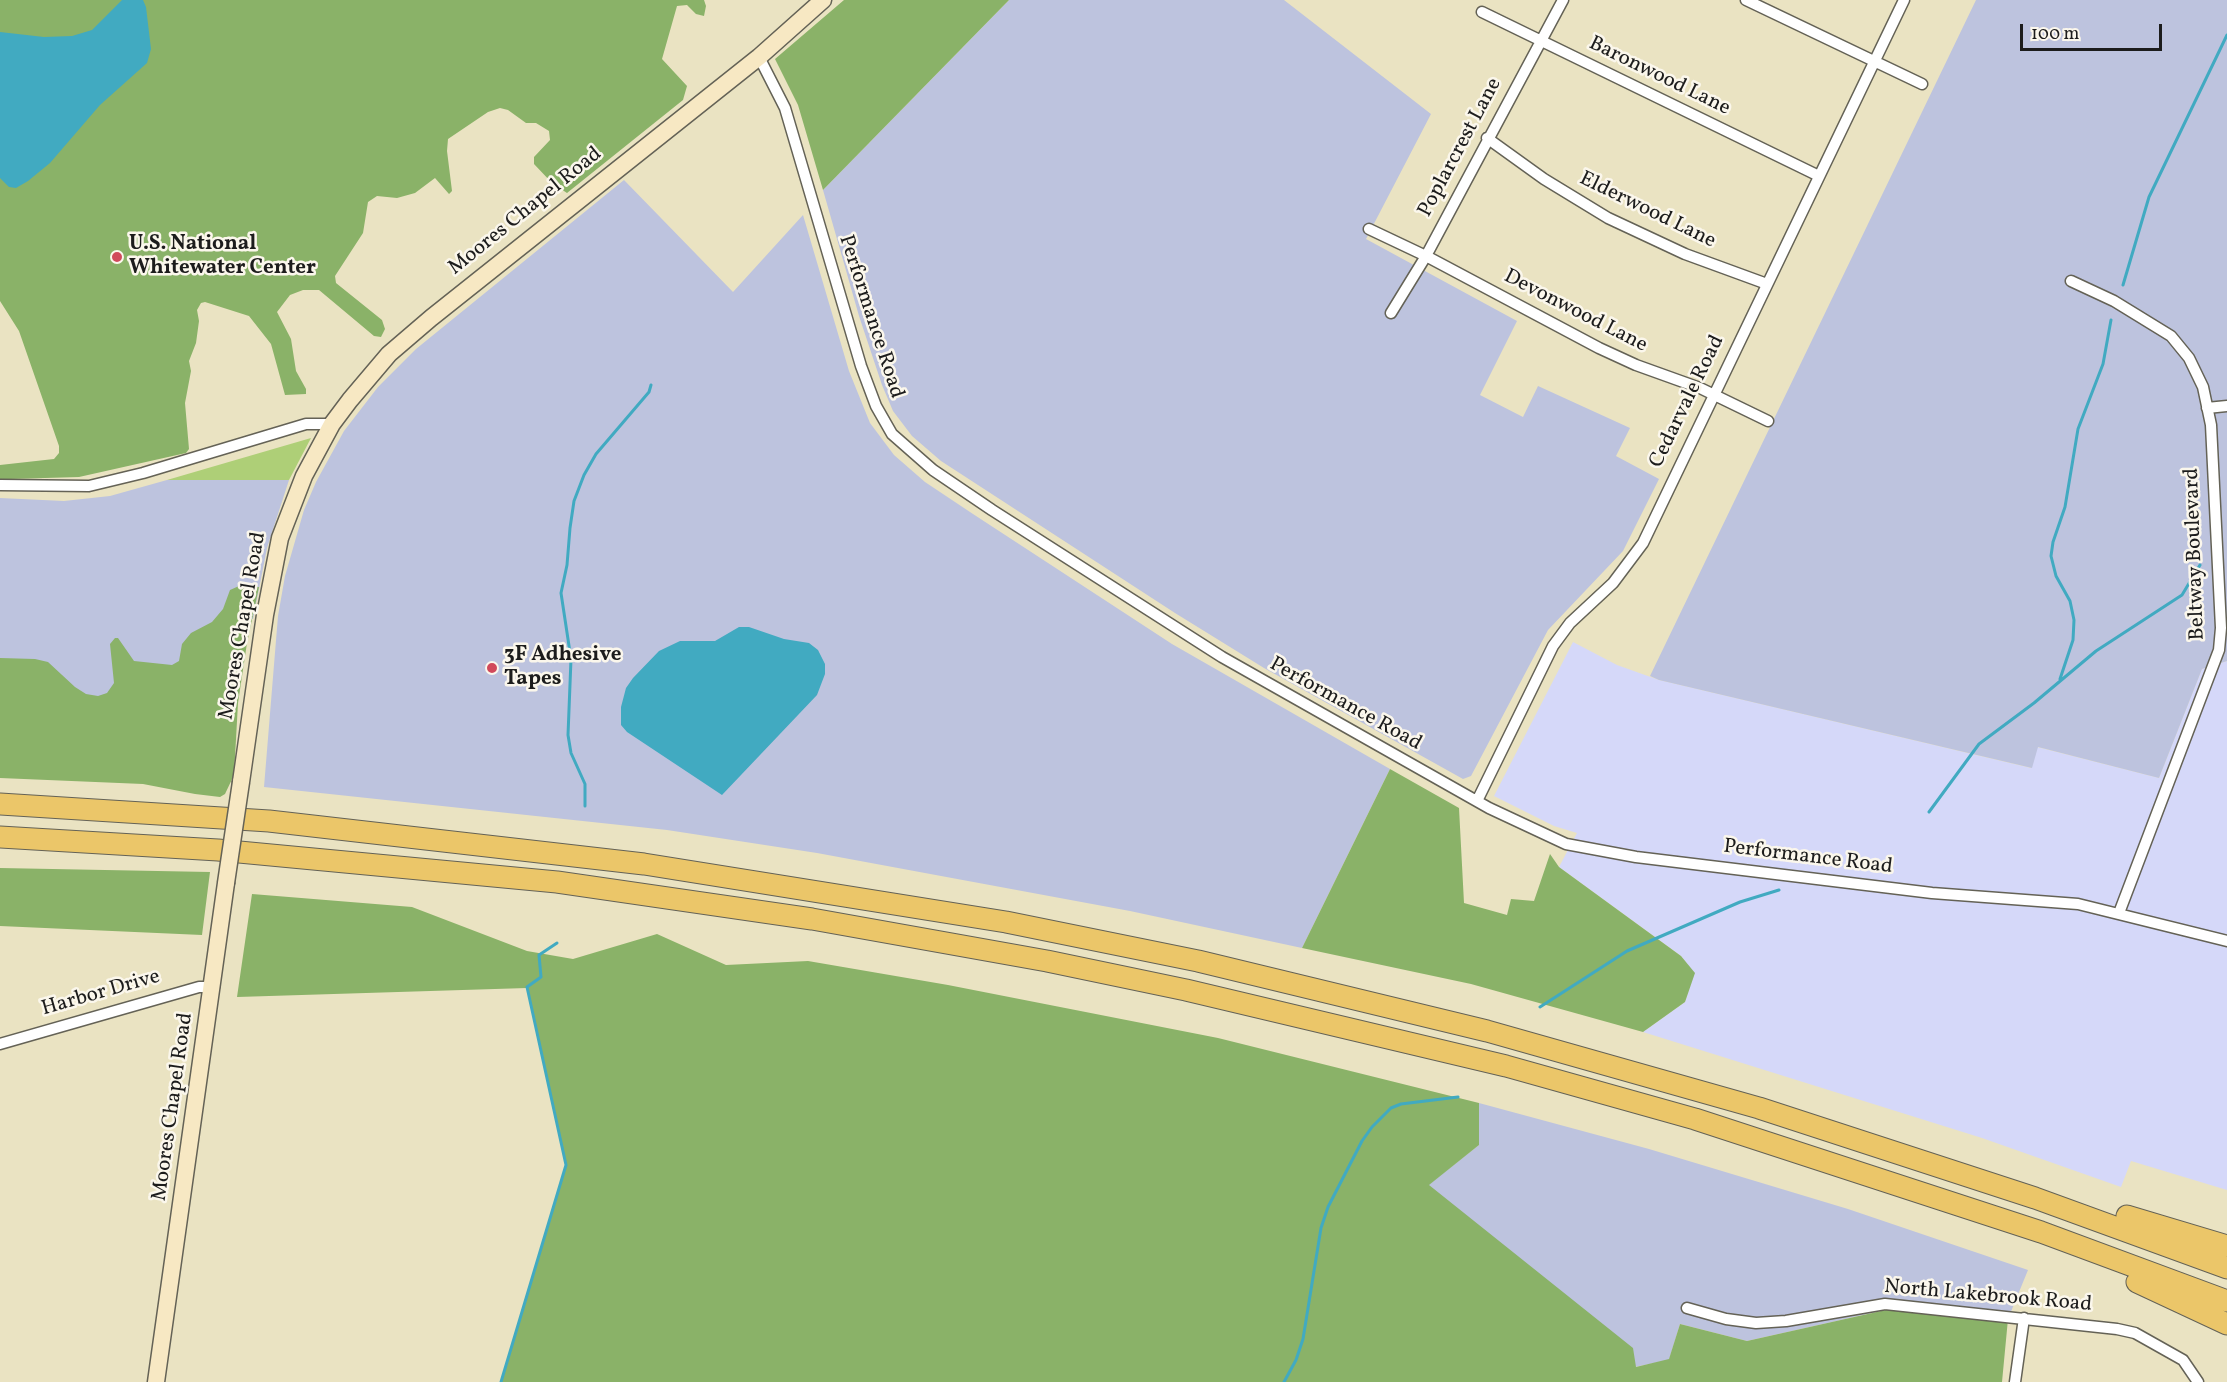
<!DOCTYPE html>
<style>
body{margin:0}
#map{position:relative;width:2227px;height:1382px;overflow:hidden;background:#eae3c2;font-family:Vollkorn,serif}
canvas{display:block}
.scale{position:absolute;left:2020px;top:24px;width:142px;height:27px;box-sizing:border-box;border:3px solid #1c1c1c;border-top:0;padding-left:8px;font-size:18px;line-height:21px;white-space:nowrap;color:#1c1c1c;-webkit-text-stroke:4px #fbf7ec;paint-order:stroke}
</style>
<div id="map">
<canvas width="2227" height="1382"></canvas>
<div class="scale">100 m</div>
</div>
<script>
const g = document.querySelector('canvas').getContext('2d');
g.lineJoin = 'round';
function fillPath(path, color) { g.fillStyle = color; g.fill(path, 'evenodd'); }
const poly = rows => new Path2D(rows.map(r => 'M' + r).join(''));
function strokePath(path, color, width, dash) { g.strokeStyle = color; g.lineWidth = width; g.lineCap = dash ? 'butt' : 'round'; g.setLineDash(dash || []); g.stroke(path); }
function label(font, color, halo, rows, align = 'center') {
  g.font = font + ' Vollkorn,serif'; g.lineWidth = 5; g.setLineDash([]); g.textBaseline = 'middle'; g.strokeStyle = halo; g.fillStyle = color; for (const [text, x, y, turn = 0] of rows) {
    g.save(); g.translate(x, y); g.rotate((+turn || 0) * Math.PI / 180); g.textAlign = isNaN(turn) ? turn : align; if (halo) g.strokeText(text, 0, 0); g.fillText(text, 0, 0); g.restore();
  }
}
fillPath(poly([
 [1573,642,1617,665,1659,680,2031,768,2037,747,2159,778,2202,669,2227,661,2227,1190,2131,1161,2121,1187,1982,1138,1643,1032,1685,1002,1694,973,1681,956,1559,867,1577,833,1554,826,1494,796]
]), '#d5d8f9');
fillPath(poly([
 [1009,0,1284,0,1431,114,1366,239,1517,321,1480,395,1523,417,1538,386,1630,428,1616,456,1659,479,1623,551,1548,630,1471,776,1463,779,1264,668,1175,613,941,461,912,436,893,411,882,385,859,316,823,190],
 [1976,0,2227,0,2227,661,2202,669,2159,778,2038,747,2032,768,1659,680,1650,676],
 [624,180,733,292,803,215,849,371,870,423,894,455,925,482,973,514,1172,644,1390,769,1302,948,1130,911,817,853,667,830,264,787,278,616,285,576,304,510,316,482,344,431,378,387,416,349],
 [167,480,289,480,267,548,253,619,245,618,227,738,0,725,0,498,64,501,110,496],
 [1479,1103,1649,1149,1848,1209,2028,1270,2008,1319,1899,1307,1747,1341,1680,1324,1669,1360,1635,1367,1428,1185,1479,1145]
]), '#bdc3de');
fillPath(poly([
 [311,438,289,480,167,480]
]), '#aecf77');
fillPath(poly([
 [0,0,704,0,706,6,704,16,696,14,687,5,677,6,662,59,687,86,683,100,567,193,552,183,534,164,534,157,550,140,549,131,536,123,526,123,508,110,500,108,488,112,448,139,447,151,452,191,449,194,435,178,415,193,397,198,377,196,368,202,363,233,335,276,336,283,382,320,385,329,381,337,374,336,319,290,303,290,290,295,277,312,291,339,296,371,306,389,306,394,285,395,271,344,249,316,205,302,201,303,197,310,199,321,196,343,189,361,191,371,185,403,189,449,186,453,79,477,11,479,0,479,0,465,54,459,59,453,59,446,19,331,0,301],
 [844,0,1009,0,823,190,798,105,775,59],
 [239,586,259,587,247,643,238,703,234,775,225,794,220,797,195,794,143,784,0,778,0,658,35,659,48,662,75,687,86,694,98,696,107,693,114,683,110,644,115,638,118,638,134,661,172,665,179,661,182,644,191,633,212,622,223,609,230,590],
 [1390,769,1459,808,1464,903,1507,915,1511,899,1534,901,1550,854,1559,867,1681,956,1695,973,1685,1002,1643,1032,1471,984,1302,948],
 [0,868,210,872,202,935,0,926],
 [252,894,412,907,527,951,573,959,657,934,726,965,808,961,948,985,1218,1038,1479,1103,1479,1145,1429,1185,1633,1348,1636,1367,1669,1359,1680,1324,1747,1341,1899,1307,2008,1319,2002,1382,501,1382,566,1165,527,988,237,997]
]), '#8ab268');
fillPath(poly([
 [122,0,143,0,146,7,151,49,147,63,100,105,50,163,28,181,16,188,9,187,0,178,0,32,44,37,72,36,92,30],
 [739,627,749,627,784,639,809,643,818,650,825,664,825,674,817,695,722,795,627,732,621,725,621,707,626,688,633,678,659,651,680,641,715,641]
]), '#41aac1');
strokePath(poly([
 [2123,285,2149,197,2227,35],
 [2060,679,2073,640,2074,620,2070,601,2056,576,2051,556,2053,542,2065,507,2078,429,2103,364,2111,320],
 [585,806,585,784,571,753,568,735,571,659,561,593,567,565,570,528,574,501,584,475,596,454,649,392,651,385],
 [1929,812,1979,744,2034,703,2096,651,2182,595,2200,565],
 [1540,1007,1627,951,1740,902,1779,890],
 [501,1382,566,1165,527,987,541,977,539,955,557,943],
 [1284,1382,1296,1360,1303,1339,1321,1228,1328,1207,1362,1141,1372,1127,1391,1108,1401,1104,1458,1097]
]), '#41aac1', 3);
const street = poly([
 [1746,0,1922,84],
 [1482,12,1819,176],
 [759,57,785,108,861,366,876,406,892,434,933,470,992,510,1222,657,1489,808,1566,844,1636,857,1932,893,2078,904,2227,941],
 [1487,138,1544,179,1608,218,1685,254,1767,284],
 [1369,229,1426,256,1599,348,1636,365,1700,388,1768,421],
 [2071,281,2114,301,2171,336,2189,358,2203,387,2211,425,2221,628,2219,650,2119,913],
 [1391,313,1426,256,1563,0],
 [2207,408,2227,406],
 [0,485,89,486,143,473,306,424,332,424],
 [1477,801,1553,646,1570,623,1613,583,1643,543,1904,0],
 [0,1044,199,987,214,987],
 [1687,1308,1726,1319,1756,1323,1786,1321,1885,1304,2117,1329,2135,1333,2183,1360,2198,1382],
 [2015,1382,2024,1318]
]);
const secondary = poly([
 [241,782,265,615,280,538,304,476,332,424,350,400,389,354,431,318,759,57,823,0],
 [156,1382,226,883]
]);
const highway = poly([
 [0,804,269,821,644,864,1006,922,1198,961,1487,1031,1759,1108,2035,1198,2227,1268],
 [0,837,218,850,557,882,812,919,1047,961,1186,990,1506,1066,1695,1119,2041,1232,2227,1301],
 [2127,1216,2227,1246],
 [2137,1282,2227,1324]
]);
strokePath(street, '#646256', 13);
strokePath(secondary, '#646256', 19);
strokePath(highway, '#646256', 23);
strokePath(street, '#fff', 10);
strokePath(secondary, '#f7e8c3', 16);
strokePath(highway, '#ebc669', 21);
const secondaryBridge = poly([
 [226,883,241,782]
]);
strokePath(secondaryBridge, '#646256', 19, []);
strokePath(secondaryBridge, '#f7e8c3', 16);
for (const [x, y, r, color] of [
 [117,257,6,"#d1495b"],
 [492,668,6,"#d1495b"]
]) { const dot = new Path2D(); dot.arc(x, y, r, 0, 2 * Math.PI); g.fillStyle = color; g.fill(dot); strokePath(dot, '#fbf7ec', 2); }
label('21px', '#1c1c1c', '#fbf7ec', [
 ["Baronwood Lane",1659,77,26],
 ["Poplarcrest Lane",1461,148,-62],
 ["Elderwood Lane",1647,211,26],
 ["Moores Chapel Road",526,212,-39],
 ["Devonwood Lane",1575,312,27],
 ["Performance Road",870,317,72],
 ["Cedarvale Road",1688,402,-64],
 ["Beltway Boulevard",2196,554,-92],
 ["Moores Chapel Road",244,626,-80],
 ["Performance Road",1345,705,29],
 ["Performance Road",1808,858,7],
 ["Harbor Drive",101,994,-16],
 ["Moores Chapel Road",174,1107,-82],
 ["North Lakebrook Road",1988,1297,5]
]);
label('bold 21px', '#1c1c1c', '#fbf7ec', [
 ["U.S. National",129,245],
 ["Whitewater Center",129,269],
 ["3F Adhesive",504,656],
 ["Tapes",504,680]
], 'left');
</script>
